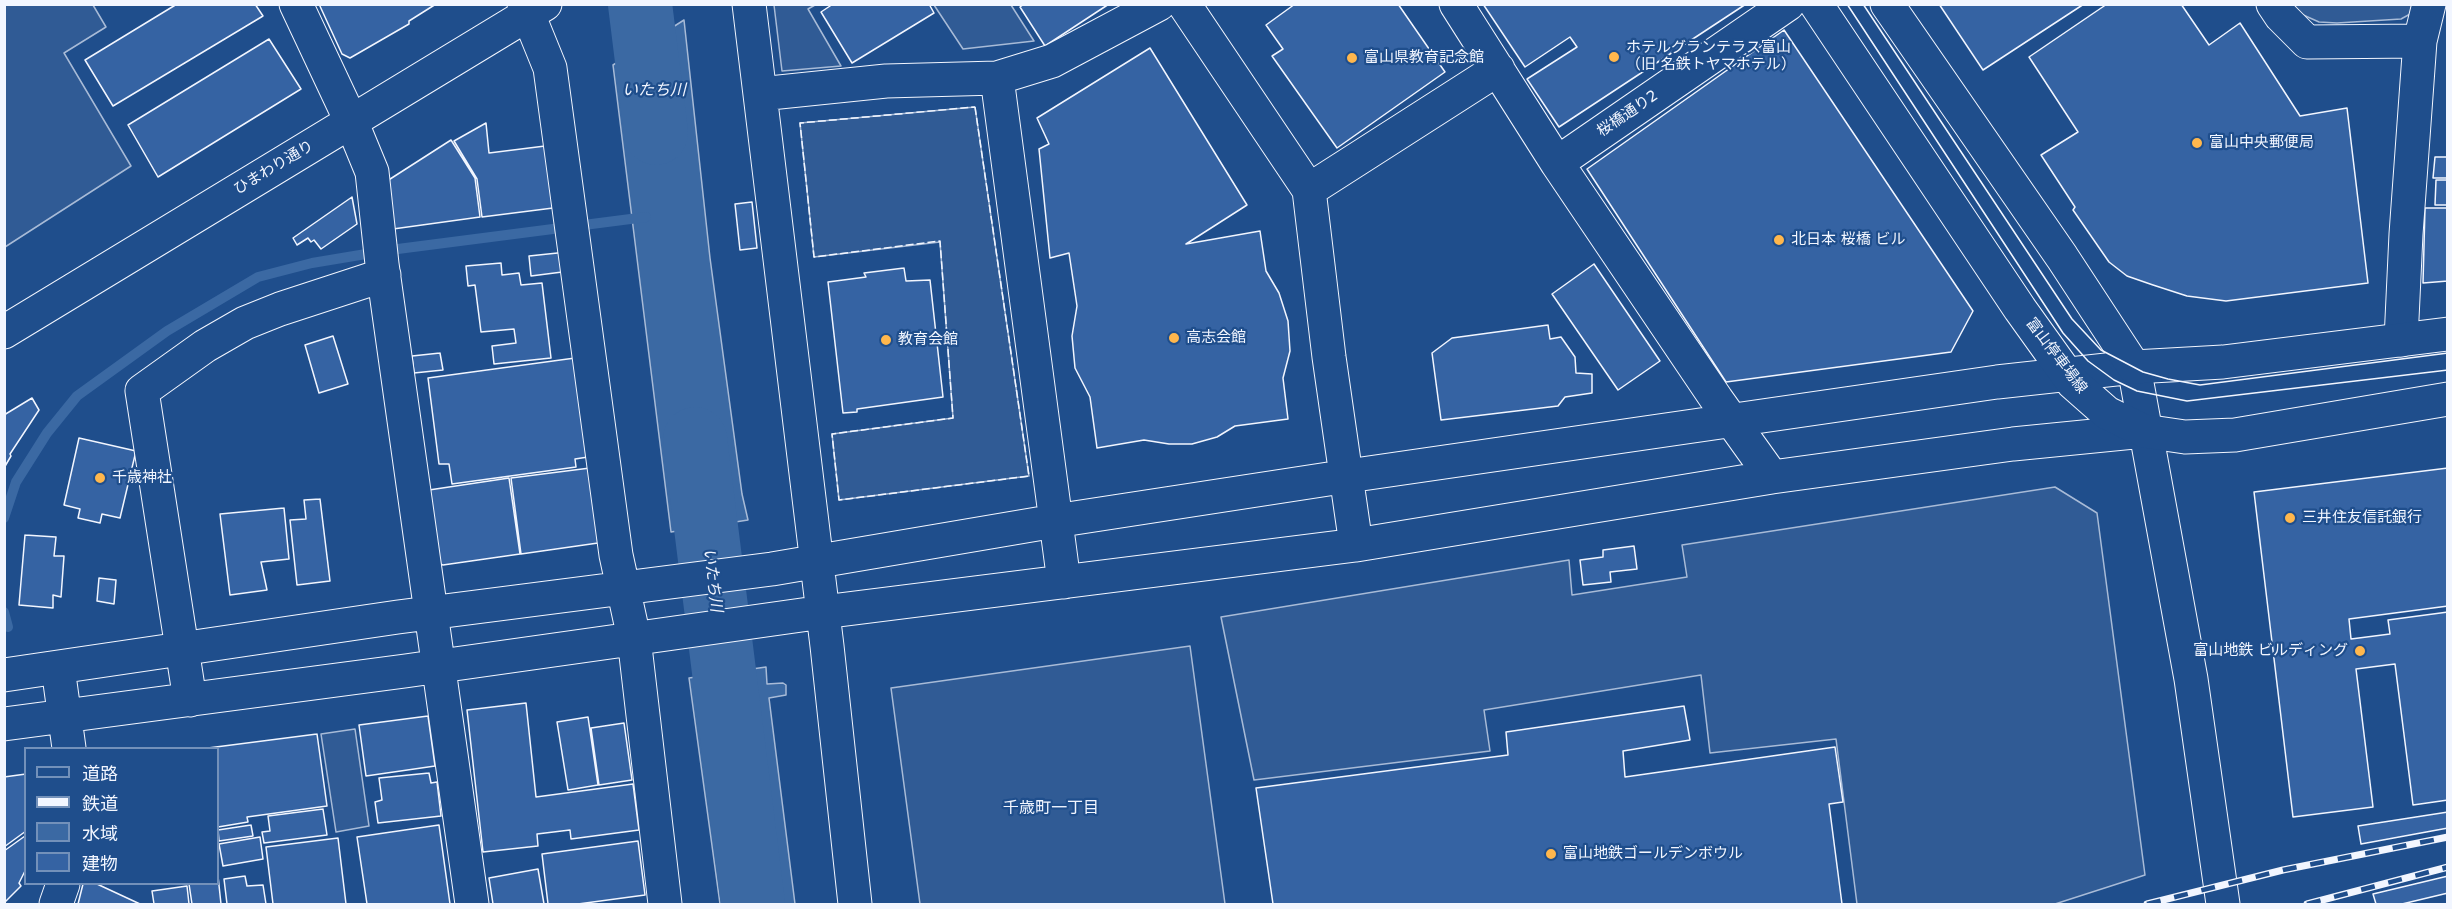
<!DOCTYPE html>
<meta charset="utf-8">
<style>
body{margin:0}
#map{position:relative;width:2452px;height:909px;overflow:hidden;background:#1f4e8c;font-family:"DejaVu Sans","Noto Sans JP",sans-serif}
canvas{display:block}
.frame{position:absolute;inset:0;border:6px solid #f2f6ff;pointer-events:none}
.legend{position:absolute;left:24px;top:747px;width:195px;height:138px;box-sizing:border-box;background:#1f4e8c;border:2px solid #7391ba;margin:0;padding:8px 10px;list-style:none;font-size:18px;color:#f2f6ff}
.legend li{display:flex;align-items:center;gap:12px;height:30px}
.legend b{width:30px;border:2px solid #7391ba}
</style>
<div id="map">
<canvas width="2452" height="909"></canvas>
<div class="frame"></div>
<ul class="legend">
<li><b style="height:8px;background:#1f4e8c"></b>道路</li>
<li><b style="height:8px;background:#f2f6ff"></b>鉄道</li>
<li><b style="height:16px;background:#3b69a3"></b>水域</li>
<li><b style="height:16px;background:#3563a3"></b>建物</li>
</ul>
</div>
<script>
const g = document.querySelector('canvas').getContext('2d');
g.lineJoin = 'round';
function fillPath(path, color) { g.fillStyle = color; g.fill(path, 'evenodd'); }
const poly = rows => new Path2D(rows.map(r => 'M' + r).join(''));
function strokePath(path, color, width, dash) { g.strokeStyle = color; g.lineWidth = width; g.lineCap = dash ? 'butt' : 'round'; g.setLineDash(dash || []); g.stroke(path); }
function label(font, color, halo, rows, align = 'center') {
  g.font = font + ' "DejaVu Sans","Noto Sans JP",sans-serif'; g.lineWidth = 4.5; g.setLineDash([]); g.textBaseline = 'middle'; g.strokeStyle = halo; g.fillStyle = color; for (const [text, x, y, turn = 0] of rows) {
    g.save(); g.translate(x, y); g.rotate((+turn || 0) * Math.PI / 180); g.textAlign = isNaN(turn) ? turn : align; if (halo) g.strokeText(text, 0, 0); g.fillText(text, 0, 0); g.restore();
  }
}
const parking = poly([
 [5,4,93,5,106,27,64,53,131,166,5,247,5,4],
 [774,5,815,5,808,9,841,66,782,71,774,5],
 [934,5,1011,5,1034,41,963,49,934,5],
 [2294,5,2414,5,2412,13,2401,19,2337,23,2319,22,2301,14,2294,5],
 [975,107,1029,476,839,500,832,434,953,418,940,242,814,257,800,123,975,107],
 [2055,487,2097,513,2145,875,2055,904,1857,904,1836,739,1710,753,1701,675,1484,710,1490,751,1254,780,1221,617,1569,560,1572,595,1687,577,1682,545,2055,487],
 [1190,646,1225,904,920,904,891,688,1190,646],
 [355,729,369,826,336,832,321,734,355,729]
]);
fillPath(parking, '#305b95');
strokePath(parking, '#a8bbd7', 1.5);
const water = poly([
 [684,20,710,258,742,494,748,520,671,532,613,65,684,20],
 [766,667,767,684,783,683,786,685,786,695,769,698,795,904,720,904,689,678,766,667]
]);
fillPath(water, '#3b69a3');
strokePath(water, '#a8bbd7', 1.5);
strokePath(poly([
 [4,518,16,482,47,433,77,396,167,331,258,277,312,263,390,250,646,217],
 [4,612,8,627]
]), '#3b69a3', 10);
strokePath(poly([
 [640,4,656,133],
 [695,439,753,904]
]), '#3b69a3', 64);
const building = poly([
 [177,4,255,4,263,16,113,106,85,60,177,4],
 [319,4,436,4,409,21,409,24,350,58,342,54,319,4],
 [833,4,929,4,934,13,852,63,821,12,833,4],
 [1024,4,1109,4,1045,46,1020,7,1024,4],
 [1295,4,1398,4,1445,72,1337,148,1272,56,1283,49,1266,25,1295,4],
 [1483,4,1746,4,1559,127,1527,79,1577,47,1570,37,1525,67,1483,4],
 [1939,4,2084,4,1983,70,1939,4],
 [2107,4,2181,4,2209,45,2240,23,2300,116,2347,108,2368,283,2226,301,2187,296,2153,285,2127,276,2109,262,2073,210,2075,207,2041,155,2078,132,2029,57,2107,4],
 [1784,30,1973,311,1951,352,1726,382,1587,169,1784,30],
 [269,39,301,89,158,177,128,125,269,39],
 [1150,48,1247,205,1186,244,1260,231,1266,271,1279,293,1288,321,1290,351,1283,378,1288,419,1235,426,1217,437,1192,444,1169,444,1144,440,1097,448,1090,397,1075,368,1072,336,1077,306,1069,253,1050,258,1039,149,1049,144,1037,118,1150,48],
 [486,123,489,153,553,145,561,207,482,217,477,179,454,141,486,123],
 [451,140,475,178,480,217,393,229,387,181,451,140],
 [2435,157,2448,157,2448,178,2433,178,2435,157],
 [2436,180,2448,180,2448,205,2435,205,2436,180],
 [352,197,357,224,321,249,314,240,311,242,308,238,297,245,293,238,352,197],
 [752,202,757,248,740,250,735,204,752,202],
 [2425,208,2448,208,2448,281,2423,283,2425,208],
 [567,252,570,271,531,276,529,256,567,252],
 [501,263,502,275,519,273,521,285,542,283,551,358,494,364,492,346,516,343,514,329,481,332,475,285,468,286,466,266,501,263],
 [1594,264,1660,361,1618,390,1552,294,1594,264],
 [904,268,906,281,930,280,943,397,857,409,857,412,843,413,828,282,866,277,864,273,904,268],
 [1548,325,1550,339,1561,337,1575,357,1576,373,1592,374,1592,393,1565,397,1558,406,1441,420,1432,353,1452,338,1548,325],
 [333,336,348,384,319,393,305,345,333,336],
 [440,353,443,370,414,373,412,356,440,353],
 [575,358,588,457,575,459,576,467,452,484,449,464,439,464,428,378,575,358],
 [32,398,39,410,10,454,11,456,4,468,4,415,32,398],
 [79,438,136,451,120,518,102,514,100,523,78,518,80,509,64,505,79,438],
 [590,468,598,543,521,554,511,478,590,468],
 [2448,468,2448,606,2349,619,2351,639,2390,634,2388,620,2448,612,2448,800,2413,805,2395,664,2356,669,2373,807,2293,817,2254,492,2448,468],
 [509,478,520,554,443,565,440,564,429,490,509,478],
 [320,499,330,581,297,585,290,520,306,519,304,500,320,499],
 [284,508,289,559,261,562,267,590,230,595,220,514,284,508],
 [25,535,56,537,54,556,64,556,61,597,53,595,53,608,19,605,25,535],
 [1634,546,1637,569,1610,572,1611,582,1583,585,1580,560,1603,557,1603,550,1634,546],
 [99,578,116,580,114,604,97,601,99,578],
 [526,703,536,797,633,784,639,830,571,839,570,830,537,834,538,846,483,852,467,710,526,703],
 [1684,706,1690,740,1623,751,1625,777,1835,747,1843,802,1829,804,1842,904,1273,904,1256,788,1508,755,1506,732,1684,706],
 [428,716,435,766,366,776,359,725,428,716],
 [588,717,598,785,568,790,557,722,588,717],
 [624,723,632,780,599,785,591,728,624,723],
 [317,734,327,806,247,817,248,822,218,827,218,748,208,748,317,734],
 [429,773,431,783,437,782,441,816,378,823,375,802,382,800,379,778,429,773],
 [26,774,26,831,4,847,4,777,26,774],
 [323,809,327,835,264,843,262,832,270,831,268,816,323,809],
 [2448,812,2448,828,2361,844,2358,826,2448,812],
 [251,825,253,836,219,841,218,830,251,825],
 [439,825,450,904,367,904,357,837,439,825],
 [25,836,26,869,19,883,21,886,4,903,4,851,25,836],
 [260,837,263,859,223,866,219,844,260,837],
 [338,838,346,904,273,904,266,847,338,838],
 [638,841,645,895,578,904,548,904,542,854,638,841],
 [538,869,544,904,493,904,489,878,538,869],
 [218,876,221,904,192,904,189,884,218,884,218,876],
 [245,876,247,886,263,885,266,904,227,904,224,879,245,876],
 [2448,876,2448,893,2402,904,2376,904,2373,894,2448,876],
 [83,884,97,884,140,904,78,904,83,884],
 [187,886,189,904,154,904,152,891,187,886]
]);
fillPath(building, '#3563a3');
strokePath(building, '#f2f6ff', 1.5);
const minor = poly([
 [296,4,351,121,372,172,382,264,472,904],
 [524,4,550,68,616,555,634,638,665,904],
 [749,4,827,646,855,904],
 [1184,4,1309,190,1329,357,1356,545],
 [1456,4,1557,163,1717,400,1772,477],
 [2273,4,2281,16,2307,42,2420,41],
 [997,78,1064,582],
 [760,94,886,81,997,78,1052,61,1159,4],
 [1557,163,1788,4],
 [1309,190,1498,69],
 [4,332,545,4],
 [2401,340,2406,234,2420,41,2429,4],
 [58,668,69,748],
 [4,675,398,617,772,569,1055,521,1348,476,1997,382,2134,367,2191,679,2223,904],
 [190,700,142,391,205,346,245,323,280,309,384,275],
 [4,724,405,671,823,612,1356,545,1772,477,2013,444,2144,431],
 [56,904,63,884]
]);
const major = poly([
 [1816,4,2020,309,2073,383,2107,413,2144,431,2185,437,2235,435,2448,399],
 [1887,4,2062,257,2134,367,2223,362,2448,334]
]);
strokePath(minor, '#f2f6ff', 35);
strokePath(major, '#f2f6ff', 35);
strokePath(minor, '#1f4e8c', 33);
strokePath(major, '#1f4e8c', 33);
strokePath(poly([
 [1847,4,2063,333,2088,361,2114,380,2137,391,2187,401,2448,370],
 [1863,4,2056,295,2072,319,2101,350,2143,372,2168,379,2200,385,2448,353]
]), '#f2f6ff', 1.5);
const rail = poly([
 [2147,904,2283,870,2448,837],
 [2307,904,2448,867]
]);
strokePath(rail, '#f2f6ff', 7);
strokePath(rail, '#1f4e8c', 4.5, [14]);
strokePath(poly([
 [975,107,1029,476,839,500,832,434,953,418,940,241,814,257,800,123,975,107]
]), '#f2f6ff', 1.5, [8, 3]);
for (const [x, y, r, color] of [
 [1614,57,6,"#ffb74d"],
 [1352,58,6,"#ffb74d"],
 [2197,143,6,"#ffb74d"],
 [1779,240,6,"#ffb74d"],
 [1174,338,6,"#ffb74d"],
 [886,340,6,"#ffb74d"],
 [100,478,6,"#ffb74d"],
 [2290,518,6,"#ffb74d"],
 [2360,651,6,"#ffb74d"],
 [1551,854,6,"#ffb74d"]
]) { const dot = new Path2D(); dot.arc(x, y, r, 0, 2 * Math.PI); g.fillStyle = color; g.fill(dot); strokePath(dot, '#1f4e8c', 2); }
label('15px', '#f2f6ff', '#1f4e8c', [
 ["ホテルグランテラス富山",1626,48],
 ["（旧 名鉄トヤマホテル）",1626,65],
 ["富山県教育記念館",1364,58],
 ["富山中央郵便局",2209,143],
 ["北日本 桜橋 ビル",1791,240],
 ["高志会館",1186,338],
 ["教育会館",898,340],
 ["千歳神社",112,478],
 ["三井住友信託銀行",2302,518],
 ["富山地鉄 ビルディング",2348,651,"right"],
 ["富山地鉄ゴールデンボウル",1563,854]
], 'left');
label('15px', '#f2f6ff', '#1f4e8c', [
 ["桜橋通り2",1628,114,-34],
 ["ひまわり通り",274,168,-31],
 ["富山停車場線",2056,356,53]
]);
label('italic 16px', '#f2f6ff', '#1f4e8c', [
 ["いたち川",654,91],
 ["いたち川",712,580,83]
]);
label('16px', '#f2f6ff', '#1f4e8c', [
 ["千歳町一丁目",1051,809]
]);
</script>
